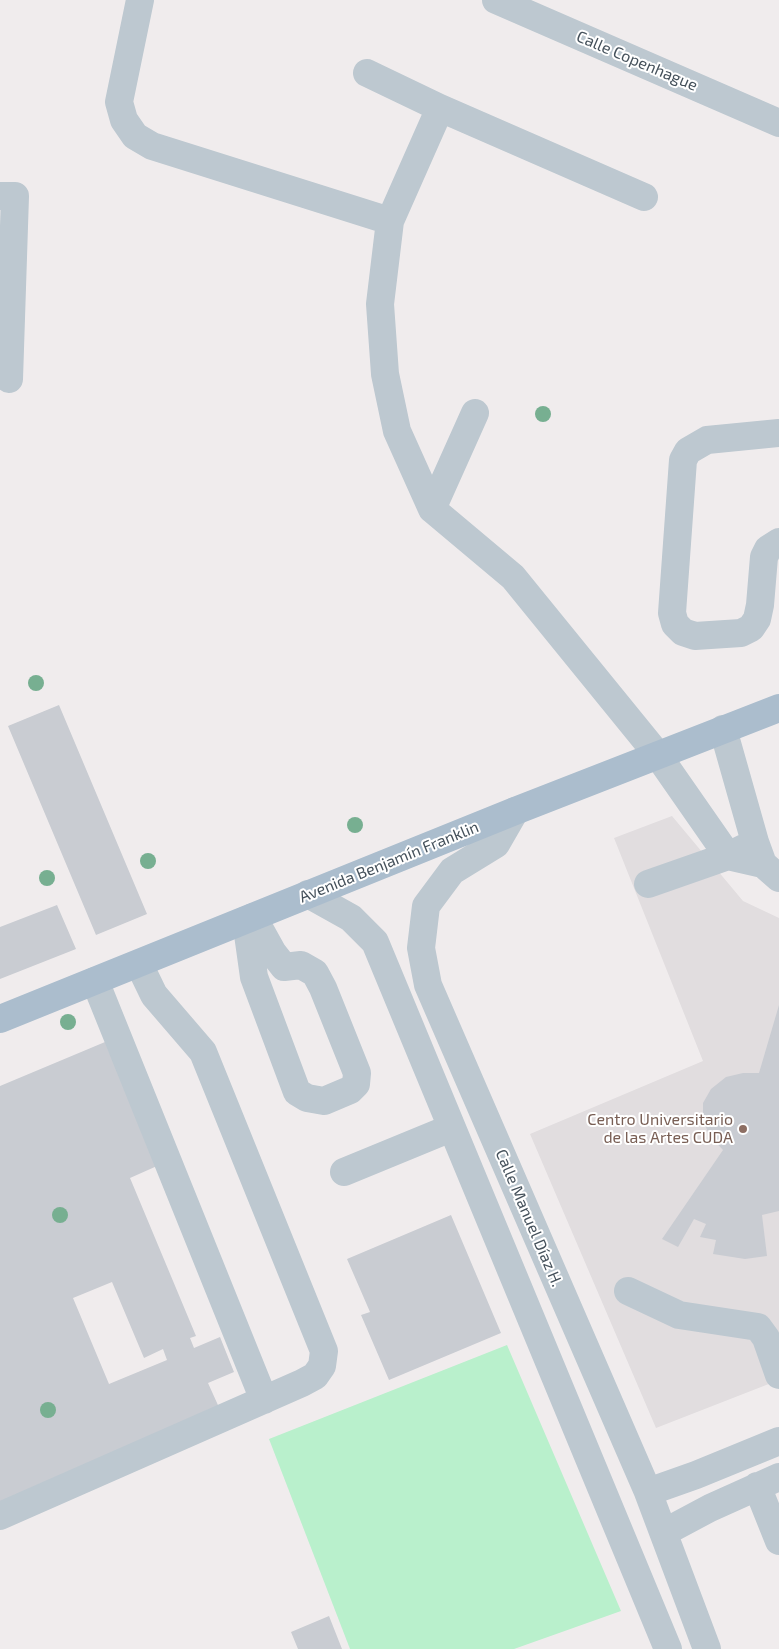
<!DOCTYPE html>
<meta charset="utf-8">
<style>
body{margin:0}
canvas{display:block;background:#f0eced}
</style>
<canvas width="779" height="1649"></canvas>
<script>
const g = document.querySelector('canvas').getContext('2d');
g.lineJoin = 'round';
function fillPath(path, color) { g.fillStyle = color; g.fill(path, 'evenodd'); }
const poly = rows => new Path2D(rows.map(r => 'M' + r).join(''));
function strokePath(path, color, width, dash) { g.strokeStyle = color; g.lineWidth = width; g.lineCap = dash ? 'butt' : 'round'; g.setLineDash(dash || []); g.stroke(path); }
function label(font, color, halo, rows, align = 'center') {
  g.font = font + ' "Exo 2",sans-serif'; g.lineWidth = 4; g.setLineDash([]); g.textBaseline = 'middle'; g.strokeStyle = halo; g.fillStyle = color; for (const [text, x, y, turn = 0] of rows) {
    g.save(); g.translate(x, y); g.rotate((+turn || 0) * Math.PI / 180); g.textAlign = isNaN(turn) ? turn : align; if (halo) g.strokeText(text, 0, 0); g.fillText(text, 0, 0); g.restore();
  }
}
fillPath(poly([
 [672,816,743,901,779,918,779,1380,656,1428,530,1134,703,1061,614,838]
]), '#e1dddf');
fillPath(poly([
 [507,1345,621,1611,514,1649,350,1649,269,1439]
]), '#b9f0cc');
fillPath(poly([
 [59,705,147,914,96,935,8,726],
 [57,905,76,949,0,979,0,927],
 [779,1005,779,1211,762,1215,767,1256,745,1259,713,1254,716,1240,700,1237,706,1224,694,1219,678,1247,662,1239,723,1150,710,1136,703,1121,703,1103,711,1089,726,1077,743,1073,759,1073],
 [105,1042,157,1166,130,1178,196,1336,190,1338,194,1348,220,1337,234,1372,208,1383,222,1414,0,1507,0,1086],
 [112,1282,144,1358,163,1349,167,1360,109,1384,73,1298],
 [451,1215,501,1333,389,1380,361,1315,370,1312,347,1259],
 [329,1616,342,1649,298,1649,291,1632]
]), '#c9ccd2');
strokePath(poly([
 [140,0,119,102,124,120,135,136,152,146,390,221,380,304,385,374,397,431,432,509,513,577,657,754,728,856,763,864],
 [496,0,779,123],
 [367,73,440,108,390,221],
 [440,108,644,197],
 [0,196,15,196,9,379],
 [779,433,707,440,688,451,683,460,672,613,675,624,683,632,695,636,741,633,751,628,757,619,760,605,764,557,768,549,779,542],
 [432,509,475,413],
 [723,729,755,842,763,864,779,878],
 [515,811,496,844,452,871,426,906,421,948,428,985,648,1492,707,1649],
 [648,884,728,856,744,848],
 [308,894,351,918,375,942,668,1649],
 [246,920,254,977,297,1092,307,1098,324,1101,350,1090,356,1084,357,1073,323,988,315,973,301,965,284,967,273,953,253,917],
 [95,981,264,1400],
 [344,1172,451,1128],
 [628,1291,679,1315,758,1327,766,1338,779,1375],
 [757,1486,779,1541],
 [648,1492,696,1475,779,1441],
 [0,1516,302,1383,315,1376,322,1366,324,1351,203,1052,154,995,139,964],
 [665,1532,710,1508,779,1477]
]), '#bdc8d0', 28);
strokePath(poly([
 [0,1019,515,811,779,708]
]), '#abbdcd', 28);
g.fillStyle = '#77af91';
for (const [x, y] of [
 [543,414],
 [36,683],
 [355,825],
 [148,861],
 [47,878],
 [68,1022],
 [60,1215],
 [48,1410]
]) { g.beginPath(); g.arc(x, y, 8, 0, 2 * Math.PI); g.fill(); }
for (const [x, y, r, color] of [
 [743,1129,5,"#8d6e63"]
]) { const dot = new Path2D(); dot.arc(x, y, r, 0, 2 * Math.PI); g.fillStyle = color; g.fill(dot); strokePath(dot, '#fff', 2); }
label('16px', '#45515b', '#fff', [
 ["Calle Copenhague",637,61,23],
 ["Avenida Benjamín Franklin",389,862,-22],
 ["Calle Manuel Díaz H.",529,1218,67]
]);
label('16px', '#785e54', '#fff', [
 ["Centro Universitario",733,1120],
 ["de las Artes CUDA",733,1138]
], 'right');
</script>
